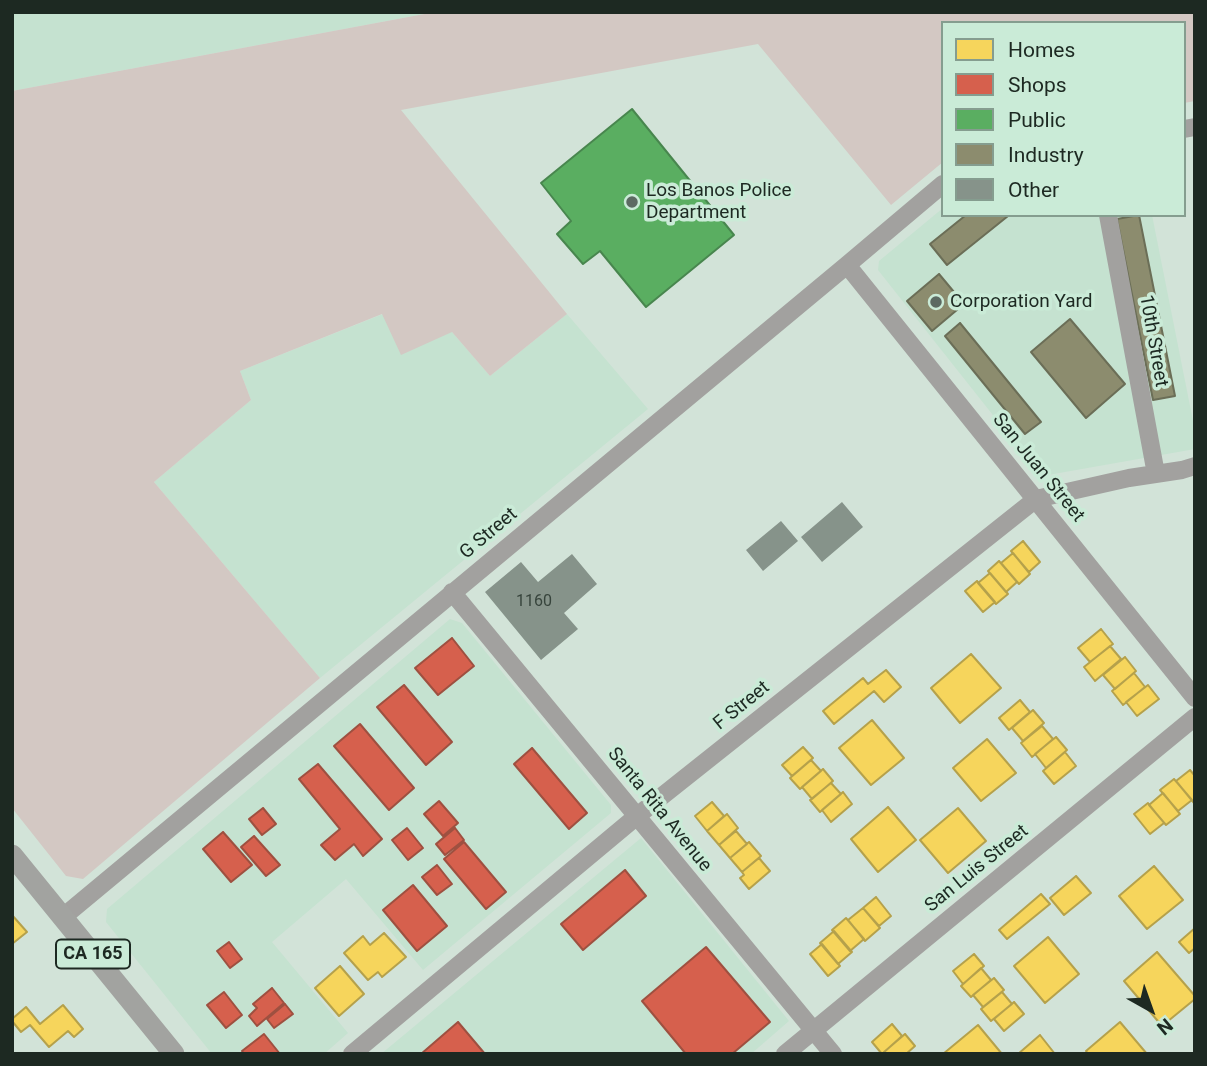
<!DOCTYPE html>
<style>
body{margin:0}
#map{position:relative;width:1207px;height:1066px;overflow:hidden;background:#d2e3d8;font-family:Roboto,sans-serif}
canvas{display:block}
.frame{position:absolute;inset:0;border:14px solid #1d2922;pointer-events:none}
.legend{position:absolute;left:941px;top:21px;width:245px;height:196px;box-sizing:border-box;background:#caebd7;border:2px solid #859d8f;margin:0;padding:9px 12px;list-style:none;font-size:21px;color:#1d2922}
.legend li{display:flex;align-items:center;gap:14px;height:35px}
.legend b{width:35px;border:2px solid #859d8f}
.north{position:absolute;left:1116px;top:975px;width:70px;height:70px;-webkit-text-stroke:5px #caebd7;paint-order:stroke;rotate:140deg;font-size:19px;font-weight:700;line-height:28px;text-align:center;color:#1d2922}
.north::after{content:'';display:block;margin:auto;width:24px;height:32px;background:#1d2922;clip-path:polygon(50% 0,100% 100%,50% 72%,0 100%)}
</style>
<div id="map">
<canvas width="1207" height="1066"></canvas>
<div class="frame"></div>
<ul class="legend">
<li><b style="height:19px;background:#f6d55c"></b>Homes</li>
<li><b style="height:19px;background:#d6604d"></b>Shops</li>
<li><b style="height:19px;background:#5aae61"></b>Public</li>
<li><b style="height:19px;background:#8c8c6e"></b>Industry</li>
<li><b style="height:19px;background:#86938a"></b>Other</li>
</ul>
<div class="north">N</div>
</div>
<script>
const g = document.querySelector('canvas').getContext('2d');
g.lineJoin = 'round';
function fillPath(path, color) { g.fillStyle = color; g.fill(path, 'evenodd'); }
const poly = rows => new Path2D(rows.map(r => 'M' + r).join(''));
function strokePath(path, color, width, dash) { g.strokeStyle = color; g.lineWidth = width; g.lineCap = dash ? 'butt' : 'round'; g.setLineDash(dash || []); g.stroke(path); }
function label(font, color, halo, rows, align = 'center') {
  g.font = font + ' Roboto,sans-serif'; g.lineWidth = 7; g.setLineDash([]); g.textBaseline = 'middle'; g.strokeStyle = halo; g.fillStyle = color; for (const [text, x, y, turn = 0] of rows) {
    g.save(); g.translate(x, y); g.rotate((+turn || 0) * Math.PI / 180); g.textAlign = isNaN(turn) ? turn : align; if (halo) g.strokeText(text, 0, 0); g.fillText(text, 0, 0); g.restore();
  }
}
fillPath(poly([
 [12,12,435,12,12,91],
 [943,208,943,215,1152,215,1195,431,1195,449,1048,475,1038,472,878,270,879,261],
 [383,314,452,332,490,376,567,314,648,409,320,678,154,482,251,400,240,371],
 [450,619,462,623,611,805,611,813,423,970,346,879,272,942,348,1033,324,1054,212,1054,106,922,107,909],
 [641,838,789,1021,751,1054,381,1054]
]), '#c5e2d0');
fillPath(poly([
 [435,12,1195,12,1195,101,1184,103,1184,23,943,23,943,162,891,205,758,44,401,110,567,314,490,376,452,332,401,355,382,314,240,371,251,400,154,482,320,678,83,879,66,876,12,808,12,91]
]), '#d3c8c3');
const homes = poly([
 [1023,541,1040,562,1029,572,1011,551,1023,541],
 [1013,553,1030,574,1019,584,1001,563,1013,553],
 [999,561,1017,582,1006,592,988,571,999,561],
 [990,573,1008,594,996,604,978,583,990,573],
 [977,581,995,602,983,612,965,591,977,581],
 [1101,629,1113,644,1090,662,1078,648,1101,629],
 [1110,646,1121,659,1095,681,1084,667,1110,646],
 [971,654,1001,688,960,723,931,688,971,654],
 [1125,657,1136,671,1115,689,1103,675,1125,657],
 [886,670,901,687,884,702,874,691,834,724,823,711,863,678,868,684,886,670],
 [1134,673,1145,687,1123,705,1112,691,1134,673],
 [1148,685,1159,699,1137,716,1126,702,1148,685],
 [1020,700,1030,712,1009,730,999,718,1020,700],
 [1033,710,1044,723,1023,741,1012,728,1033,710],
 [872,720,904,758,871,785,839,748,872,720],
 [1042,726,1053,739,1032,757,1021,743,1042,726],
 [1056,737,1067,750,1046,768,1035,754,1056,737],
 [987,739,1016,773,981,801,953,768,987,739],
 [803,747,813,758,792,776,782,765,803,747],
 [1065,752,1076,766,1054,784,1043,771,1065,752],
 [811,760,821,771,800,789,790,778,811,760],
 [823,769,833,781,812,799,802,787,823,769],
 [1190,770,1195,776,1194,803,1176,781,1190,770],
 [1174,779,1192,800,1178,811,1160,790,1174,779],
 [831,783,841,794,820,812,810,800,831,783],
 [843,792,852,804,831,822,822,810,843,792],
 [1163,793,1180,814,1166,825,1149,805,1163,793],
 [712,802,724,816,707,831,695,816,712,802],
 [1148,803,1164,823,1150,834,1134,814,1148,803],
 [888,807,916,840,878,872,851,839,888,807],
 [958,808,986,841,948,873,920,840,958,808],
 [727,814,738,828,719,845,707,831,727,814],
 [736,831,747,844,730,858,719,845,736,831],
 [749,842,761,856,742,872,730,858,749,842],
 [759,858,770,871,749,889,740,878,744,875,742,872,759,858],
 [1154,866,1183,900,1147,929,1119,896,1154,866],
 [1076,876,1091,893,1064,915,1050,898,1076,876],
 [1041,894,1050,904,1007,939,999,930,1041,894],
 [876,897,891,916,879,926,863,908,876,897],
 [863,908,880,928,865,941,848,920,863,908],
 [12,915,27,932,12,944,12,915],
 [846,918,864,939,850,951,832,930,846,918],
 [1195,928,1195,948,1189,953,1179,942,1195,928],
 [834,931,852,952,838,964,820,943,834,931],
 [384,933,406,957,382,977,378,972,368,980,344,953,363,936,370,945,384,933],
 [1048,937,1079,974,1045,1003,1014,966,1048,937],
 [822,944,840,966,828,976,810,954,822,944],
 [1157,952,1195,996,1195,999,1162,1026,1124,981,1157,952],
 [974,954,984,966,963,984,953,971,974,954],
 [340,966,364,994,339,1016,315,988,340,966],
 [981,968,991,980,971,997,961,986,981,968],
 [994,978,1004,990,983,1007,973,995,994,978],
 [1002,992,1012,1004,991,1021,981,1009,1002,992],
 [1014,1002,1024,1014,1004,1031,994,1019,1014,1002],
 [63,1005,83,1029,74,1037,68,1031,49,1047,30,1025,21,1032,12,1021,12,1019,26,1007,40,1024,63,1005],
 [1120,1022,1147,1054,1088,1054,1086,1051,1120,1022],
 [892,1024,902,1036,882,1054,872,1042,892,1024],
 [978,1025,1002,1054,943,1054,978,1025],
 [905,1034,915,1046,906,1054,886,1054,884,1052,905,1034],
 [1040,1035,1055,1054,1018,1054,1040,1035]
]);
fillPath(homes, '#f6d55c');
strokePath(homes, '#b5a14b', 2);
const shops = poly([
 [452,638,474,666,438,695,415,668,452,638],
 [404,685,452,742,426,765,377,707,404,685],
 [360,724,414,788,389,810,334,746,360,724],
 [532,748,587,813,569,829,514,764,532,748],
 [318,764,382,839,363,856,354,844,335,860,321,845,340,829,299,779,318,764],
 [439,801,458,823,443,836,424,814,439,801],
 [263,808,276,824,262,835,249,819,263,808],
 [407,828,423,848,408,860,392,840,407,828],
 [455,828,464,840,445,855,436,844,455,828],
 [223,832,252,865,231,882,203,849,223,832],
 [254,836,280,865,266,876,241,847,254,836],
 [464,842,506,892,486,909,444,859,464,842],
 [437,865,452,884,437,895,422,877,437,865],
 [625,870,646,896,583,950,561,924,625,870],
 [413,885,447,926,417,951,383,910,413,885],
 [229,942,242,959,230,968,217,951,229,942],
 [706,947,770,1022,732,1054,686,1054,642,1001,706,947],
 [272,988,284,1003,257,1026,249,1016,257,1008,253,1004,272,988],
 [224,992,242,1015,226,1028,207,1005,224,992],
 [285,1004,293,1014,274,1028,267,1019,285,1004],
 [458,1022,485,1054,421,1054,458,1022],
 [264,1034,280,1054,244,1054,242,1051,264,1034]
]);
fillPath(shops, '#d6604d');
strokePath(shops, '#9e5040', 2);
const public = poly([
 [632,109,734,235,646,307,600,251,583,264,557,234,571,221,541,183,632,109]
]);
fillPath(public, '#5aae61');
strokePath(public, '#48864e', 2);
const industry = poly([
 [966,215,1008,216,947,265,930,244,966,215],
 [1139,215,1175,396,1153,400,1117,219,1139,215],
 [939,274,964,304,932,331,907,301,939,274],
 [1070,319,1125,384,1086,418,1031,352,1070,319],
 [960,323,1041,422,1025,434,945,336,960,323]
]);
fillPath(industry, '#8c8c6e');
strokePath(industry, '#6b6e57', 2);
fillPath(poly([
 [842,502,863,527,822,562,801,537],
 [781,521,798,541,763,571,746,550],
 [572,554,597,584,564,613,578,629,541,660,485,592,521,562,538,582]
]), '#86938a');
strokePath(poly([
 [1184,129,1195,127],
 [1108,215,1156,474],
 [847,265,1195,698],
 [452,592,833,1054],
 [63,917,847,265,943,184],
 [352,1054,637,816,1036,499,1129,478,1182,470,1195,466],
 [785,1054,1195,717]
]), '#a2a19f', 18);
strokePath(poly([
 [12,855,174,1054]
]), '#a2a3a0', 21);
for (const [x, y, r, color] of [
 [632,202,7,"#5c6a62"],
 [936,302,7,"#5c6a62"]
]) { const dot = new Path2D(); dot.arc(x, y, r, 0, 2 * Math.PI); g.fillStyle = color; g.fill(dot); strokePath(dot, '#caebd7', 2.5); }
label('16px', '#37443c', null, [
 ["1160",534,602]
]);
for (const [x, y, w] of [
 [93,954,74]
]) { const box = new Path2D(); box.roundRect(x - w / 2, y - 14.5, w, 29, 5); g.fillStyle = '#caebd7'; g.fill(box); strokePath(box, '#1d2922', 2); }
label('bold 18px', '#1d2922', null, [
 ["CA 165",93,954]
]);
label('19px', '#1d2922', '#caebd7', [
 ["Los Banos Police",646,191],
 ["Department",646,213],
 ["Corporation Yard",950,302]
], 'left');
label('19px', '#1d2922', '#caebd7', [
 ["10th Street",1153,341,80],
 ["San Juan Street",1038,468,51],
 ["G Street",489,534,-40],
 ["F Street",742,706,-39],
 ["Santa Rita Avenue",659,810,51],
 ["San Luis Street",977,869,-39]
]);
</script>
